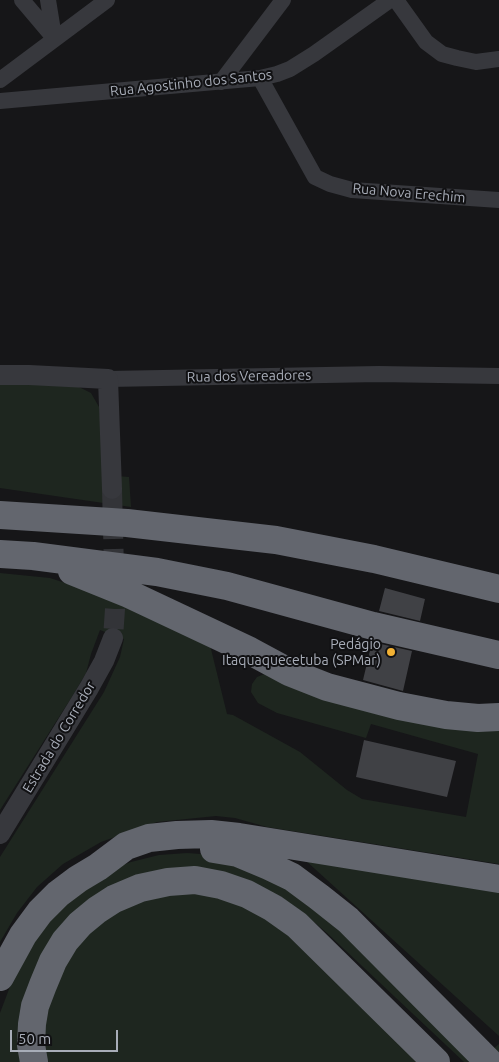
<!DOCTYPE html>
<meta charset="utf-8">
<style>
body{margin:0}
#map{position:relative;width:499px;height:1062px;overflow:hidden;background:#161618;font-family:Ubuntu,sans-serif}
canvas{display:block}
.scale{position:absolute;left:10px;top:1030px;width:108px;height:22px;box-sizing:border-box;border:2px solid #a8adb8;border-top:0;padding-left:6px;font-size:15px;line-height:18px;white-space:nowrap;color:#a8adb8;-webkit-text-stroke:4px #111113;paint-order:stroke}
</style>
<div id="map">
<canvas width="499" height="1062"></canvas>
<div class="scale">50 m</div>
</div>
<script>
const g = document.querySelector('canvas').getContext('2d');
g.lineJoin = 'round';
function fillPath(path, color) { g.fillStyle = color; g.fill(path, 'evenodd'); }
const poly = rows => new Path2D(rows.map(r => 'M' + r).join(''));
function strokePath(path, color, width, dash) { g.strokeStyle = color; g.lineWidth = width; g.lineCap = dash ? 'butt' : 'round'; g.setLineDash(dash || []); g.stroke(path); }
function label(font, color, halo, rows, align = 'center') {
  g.font = font + ' Ubuntu,sans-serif'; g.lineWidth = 4; g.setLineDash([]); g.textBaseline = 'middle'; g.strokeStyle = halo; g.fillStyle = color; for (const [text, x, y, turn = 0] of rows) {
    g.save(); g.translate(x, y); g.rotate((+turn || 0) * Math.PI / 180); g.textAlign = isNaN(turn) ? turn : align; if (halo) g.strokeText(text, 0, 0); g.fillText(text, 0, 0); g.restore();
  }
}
fillPath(poly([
 [0,383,77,386,91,393,99,407,102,437,103,475,129,477,131,507,0,488],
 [0,573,50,578,142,608,209,641,227,714,233,715,300,752,347,790,362,799,466,817,478,754,371,724,366,738,277,713,258,703,251,692,252,684,257,677,267,673,499,726,499,864,267,827,235,818,216,816,157,822,101,842,63,864,37,887,17,913,0,942,0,857,104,692,120,657,124,639,100,630,91,654,86,673,73,695,0,810],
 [294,850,499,885,499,1036],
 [187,853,214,855,288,882,482,1058,499,1044,499,1062,464,1062,327,933,302,912,202,870,67,926,35,1062,0,1062,0,1013,14,976,44,923,106,871,131,862,159,855],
 [191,888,273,913,419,1062,47,1062,43,1040,43,1015,69,950,125,904]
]), '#1e261f');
fillPath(poly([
 [385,588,425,599,420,621,379,611],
 [372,642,412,651,403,691,363,680],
 [364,740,456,761,447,797,356,777]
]), '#404145');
strokePath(poly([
 [112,489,115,609,113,638]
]), '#333438', 20, [20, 10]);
strokePath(poly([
 [22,0,55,39],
 [48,0,54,37],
 [396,0,426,42,442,54,457,58,476,62,499,59],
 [260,78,315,177,330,184,352,190,499,200],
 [0,80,107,0],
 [221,82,283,0],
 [0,101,260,78,277,74,290,69,314,54,390,0],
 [108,379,379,374,499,376]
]), '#37383d', 16);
strokePath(poly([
 [0,375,29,375,108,379,112,489],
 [0,834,89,688,104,661,113,638]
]), '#37383d', 20);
strokePath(poly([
 [0,515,127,523,276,540,374,559,499,589],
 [0,554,33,556,157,572,227,586,373,626,499,655],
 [72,571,129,594,250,651,289,672,327,687,399,706,446,715,478,718,499,717],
 [214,849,238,853,269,866,292,877,319,897,348,920,489,1062],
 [0,977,23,935,40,912,58,894,78,879,98,867,126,846,149,838,177,835,211,834,239,837,499,879],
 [34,1062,31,1045,32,1024,35,1006,43,985,53,961,65,941,80,924,97,910,114,899,140,888,168,882,195,880,221,885,247,894,273,908,297,925,436,1062]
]), '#63666e', 28);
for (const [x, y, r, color] of [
 [391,652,5,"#f2b134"]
]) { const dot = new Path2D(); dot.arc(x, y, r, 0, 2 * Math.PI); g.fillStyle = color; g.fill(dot); strokePath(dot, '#111113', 2); }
label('14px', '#a8adb8', '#111113', [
 ["Rua Agostinho dos Santos",191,83,-6],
 ["Rua Nova Erechim",409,193,5],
 ["Rua dos Vereadores",249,376,-1],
 ["Estrada do Corredor",59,737,-59]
]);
label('14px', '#a8adb8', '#111113', [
 ["Pedágio",381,644],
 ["Itaquaquecetuba (SPMar)",381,660]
], 'right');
</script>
